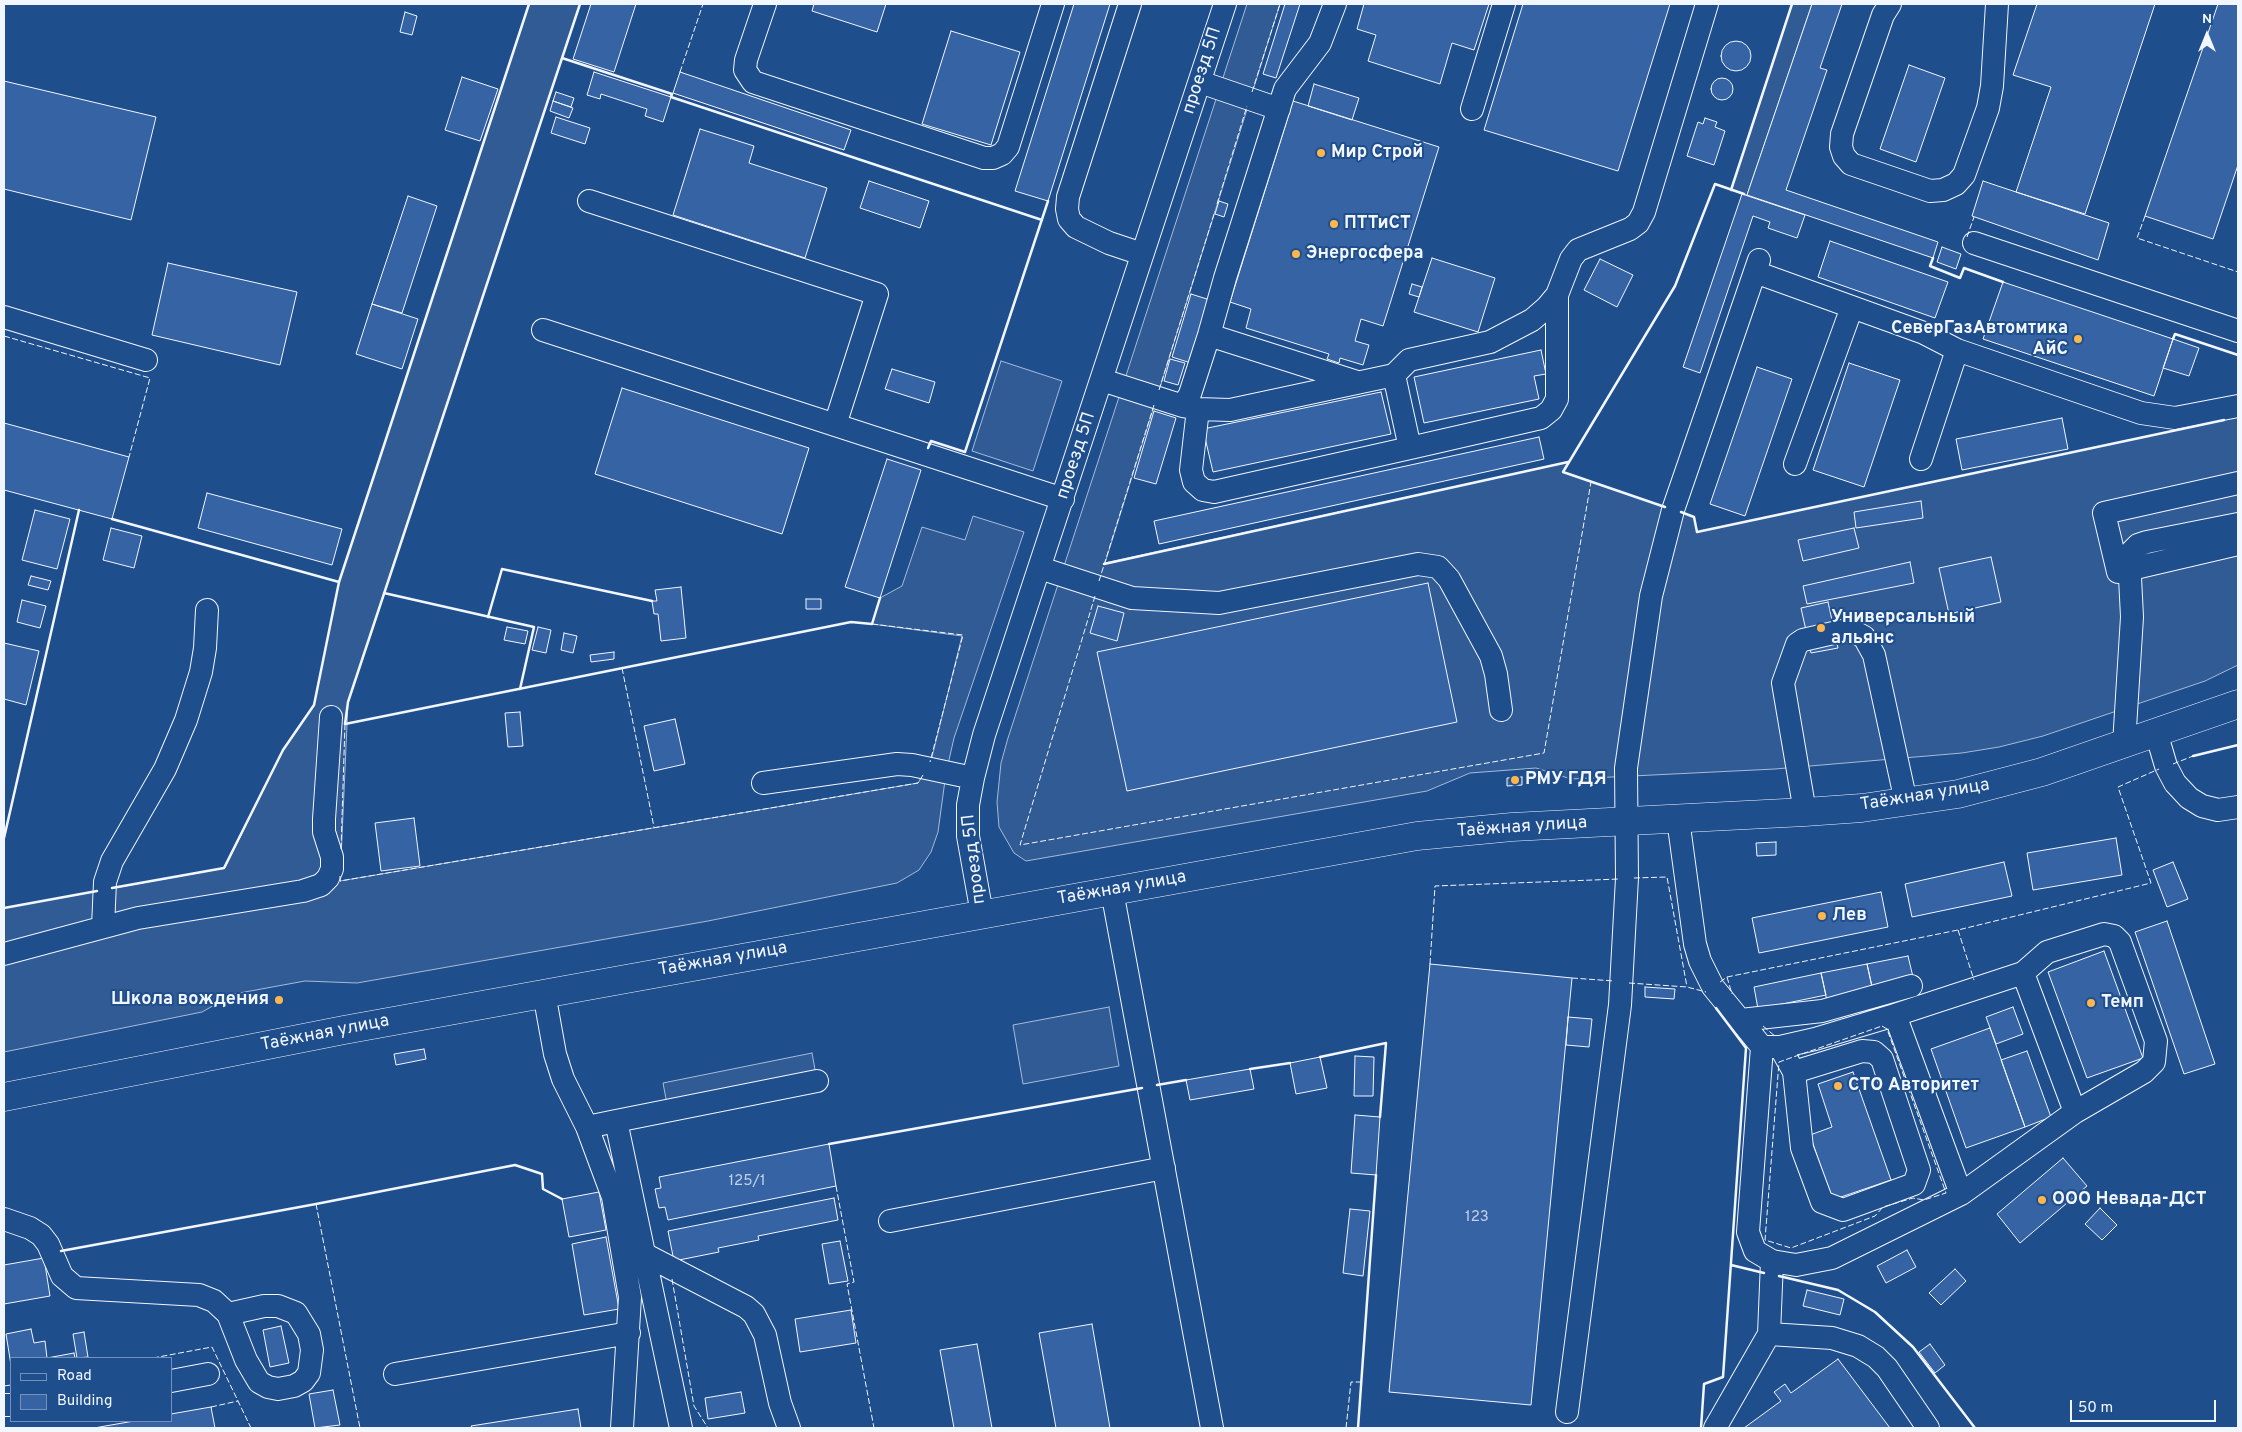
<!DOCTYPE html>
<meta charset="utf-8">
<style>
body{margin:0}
#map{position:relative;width:2242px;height:1432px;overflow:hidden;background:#1f4e8c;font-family:Overpass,sans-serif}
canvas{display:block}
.frame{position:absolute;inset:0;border:5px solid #f2f6ff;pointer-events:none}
.legend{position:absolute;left:10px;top:1357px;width:162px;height:65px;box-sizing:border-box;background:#1f4e8c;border:1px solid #7391ba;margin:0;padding:6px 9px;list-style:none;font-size:15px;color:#f2f6ff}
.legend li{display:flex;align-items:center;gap:10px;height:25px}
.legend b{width:25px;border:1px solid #7391ba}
.north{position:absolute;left:2182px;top:10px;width:50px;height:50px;-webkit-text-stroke:4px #1f4e8c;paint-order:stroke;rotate:0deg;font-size:14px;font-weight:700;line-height:20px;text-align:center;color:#f2f6ff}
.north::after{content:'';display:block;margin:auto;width:18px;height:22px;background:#f2f6ff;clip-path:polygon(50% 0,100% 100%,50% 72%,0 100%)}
.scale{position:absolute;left:2070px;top:1400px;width:146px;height:22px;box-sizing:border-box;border:2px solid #f2f6ff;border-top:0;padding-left:6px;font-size:15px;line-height:18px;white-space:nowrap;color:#f2f6ff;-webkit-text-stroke:4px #1f4e8c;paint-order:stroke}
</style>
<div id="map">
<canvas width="2242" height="1432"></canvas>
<div class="frame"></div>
<ul class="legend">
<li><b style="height:6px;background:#1f4e8c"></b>Road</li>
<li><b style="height:14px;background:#3563a3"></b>Building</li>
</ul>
<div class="north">N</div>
<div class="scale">50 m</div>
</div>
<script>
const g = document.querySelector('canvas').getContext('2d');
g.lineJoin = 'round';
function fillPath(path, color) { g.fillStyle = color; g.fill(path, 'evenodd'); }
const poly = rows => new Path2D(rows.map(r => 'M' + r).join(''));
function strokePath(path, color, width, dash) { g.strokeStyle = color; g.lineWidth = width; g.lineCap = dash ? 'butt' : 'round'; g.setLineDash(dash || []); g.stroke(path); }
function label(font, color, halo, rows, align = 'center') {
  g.font = font + ' Overpass,sans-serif'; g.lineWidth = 4; g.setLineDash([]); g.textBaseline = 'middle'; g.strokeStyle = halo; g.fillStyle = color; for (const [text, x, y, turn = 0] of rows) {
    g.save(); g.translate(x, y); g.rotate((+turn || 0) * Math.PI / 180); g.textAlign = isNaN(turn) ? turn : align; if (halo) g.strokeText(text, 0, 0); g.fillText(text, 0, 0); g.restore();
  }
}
const built = poly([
 [529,4,580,4,348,702,340,881,918,783,931,761,962,636,872,624,880,598,902,586,922,527,965,540,973,516,1024,532,954,738,946,773,938,832,931,852,919,870,897,883,708,921,357,983,305,981,234,994,202,1012,4,1052,4,908,225,868,283,750,314,705,339,582,529,4],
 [1247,4,1280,4,1105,563,1568,462,1563,472,1694,517,1697,532,2238,417,2238,665,2205,681,2043,736,1999,747,1962,753,1775,769,1571,779,1536,768,1470,773,1427,791,1026,861,1014,853,999,827,997,802,1001,763,1008,738,1247,4],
 [1792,4,1812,4,1747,195,1731,190,1792,4],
 [1001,361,1062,381,1033,471,972,451,1001,361],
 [1109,1007,1119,1066,1023,1084,1013,1025,1109,1007],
 [812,1053,816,1075,667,1104,663,1083,812,1053]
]);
fillPath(built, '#305b95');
strokePath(built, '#a8bbd7', 1);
const building = poly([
 [591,4,636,4,614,72,573,59,591,4],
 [814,4,886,4,877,32,812,11,814,4],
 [1074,4,1110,4,1048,201,1015,191,1074,4],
 [1285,4,1300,4,1276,78,1263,74,1285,4],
 [1364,4,1489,4,1474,50,1452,43,1440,84,1368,61,1376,35,1357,29,1364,4],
 [1523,4,1670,4,1618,171,1484,130,1523,4],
 [1812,4,1842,4,1820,68,1827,70,1786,190,1938,242,1933,258,1747,195,1812,4],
 [2037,4,2155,4,2085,214,2016,192,2051,87,2013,75,2037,4],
 [2218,4,2238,4,2238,165,2213,239,2145,216,2218,4],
 [405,12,417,16,412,35,400,32,405,12],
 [951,31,1020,52,991,145,922,124,951,31],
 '1721 56a15 15 0 1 1 30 0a15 15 0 1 1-30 0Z',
 [1909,65,1945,78,1916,162,1880,149,1909,65],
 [594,72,671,97,663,122,645,116,647,109,601,94,600,99,587,95,594,72],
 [680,72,851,130,844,150,673,93,680,72],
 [462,77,498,89,480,141,445,130,462,77],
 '1711 89a11 11 0 1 1 22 0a11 11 0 1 1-22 0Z',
 [4,81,156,117,131,220,4,189,4,81],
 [1314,84,1359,98,1352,120,1308,106,1314,84],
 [556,92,574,98,571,107,553,101,556,92],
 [553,101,573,108,569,118,550,111,553,101],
 [1293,101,1439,147,1383,326,1361,319,1355,341,1369,345,1363,365,1340,358,1339,363,1327,359,1329,354,1246,328,1251,309,1230,302,1293,101],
 [556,117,590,128,585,144,551,133,556,117],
 [1705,118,1717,122,1715,127,1725,131,1714,165,1687,156,1698,122,1703,124,1705,118],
 [700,129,754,146,749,163,827,188,805,258,673,215,700,129],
 [869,181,929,201,920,228,860,208,869,181],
 [1983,181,2109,223,2098,260,1972,216,1983,181],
 [1742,194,1805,215,1797,238,1768,228,1770,222,1753,216,1700,373,1683,367,1742,194],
 [408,196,437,206,402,313,372,304,408,196],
 [1219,201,1228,204,1224,217,1215,214,1219,201],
 [1830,241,1948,282,1935,318,1818,277,1830,241],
 [1942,247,1961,254,1956,269,1937,262,1942,247],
 [1432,258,1495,278,1478,332,1414,312,1432,258],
 [1600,259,1633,275,1617,307,1584,290,1600,259],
 [168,263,297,292,280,365,152,335,168,263],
 [2003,282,2173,339,2154,396,1983,339,2003,282],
 [1412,284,1422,287,1419,297,1409,294,1412,284],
 [1191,294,1210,300,1191,363,1172,357,1191,294],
 [372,304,418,319,402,369,356,354,372,304],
 [2173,339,2199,348,2189,376,2163,368,2173,339],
 [1541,350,1546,374,1534,376,1539,399,1424,423,1414,377,1541,350],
 [1170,359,1185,363,1178,385,1164,381,1170,359],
 [1849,363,1900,380,1864,487,1813,470,1849,363],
 [1757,367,1792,379,1745,516,1710,504,1757,367],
 [892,369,935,382,929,403,885,389,892,369],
 [622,388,809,448,782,534,595,474,622,388],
 [1381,392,1391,434,1213,472,1203,429,1381,392],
 [1154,411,1176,418,1156,484,1134,478,1154,411],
 [2062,418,2068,449,1962,470,1956,439,2062,418],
 [4,423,129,457,112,519,4,490,4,423],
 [1539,437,1544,459,1159,544,1154,521,1539,437],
 [887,459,921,470,880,598,845,587,887,459],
 [207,493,342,529,332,565,198,528,207,493],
 [1921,501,1923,518,1856,528,1854,512,1921,501],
 [35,510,70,519,57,569,22,560,35,510],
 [111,528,142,536,134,568,103,560,111,528],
 [1854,528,1859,548,1803,561,1798,540,1854,528],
 [1991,557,2001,602,1949,614,1939,568,1991,557],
 [1910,562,1914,583,1807,604,1803,586,1910,562],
 [31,576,51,581,48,590,28,585,31,576],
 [1428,583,1457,722,1127,791,1097,652,1428,583],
 [681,587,686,638,661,641,658,614,654,614,652,601,657,601,655,590,681,587],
 [806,599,821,599,821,609,806,609,806,599],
 [22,600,46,606,40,628,17,622,22,600],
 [1828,602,1838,648,1811,653,1801,608,1828,602],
 [1098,606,1124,613,1117,641,1090,633,1098,606],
 [507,627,528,631,525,644,504,640,507,627],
 [538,627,551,630,546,653,532,650,538,627],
 [564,633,577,636,573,653,561,650,564,633],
 [4,643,39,651,26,705,4,699,4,643],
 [614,652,614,659,591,662,590,655,614,652],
 [520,712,523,746,508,747,505,713,520,712],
 [675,719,685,764,654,771,644,726,675,719],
 [1522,777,1522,785,1507,786,1507,778,1522,777],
 [414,818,420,866,381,871,375,823,414,818],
 [2116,838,2122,875,2033,890,2027,853,2116,838],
 [1776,842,1776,855,1757,856,1756,843,1776,842],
 [2004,862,2012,896,1912,917,1905,884,2004,862],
 [2173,862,2188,899,2167,907,2153,870,2173,862],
 [1881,892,1888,927,1759,953,1752,918,1881,892],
 [2167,921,2215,1064,2184,1074,2135,932,2167,921],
 [2104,951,2143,1058,2087,1078,2048,972,2104,951],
 [1908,956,1913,977,1872,986,1867,964,1908,956],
 [1430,964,1572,978,1531,1405,1389,1392,1430,964],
 [1867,964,1873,992,1827,1001,1821,973,1867,964],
 [1821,973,1826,995,1758,1009,1754,987,1821,973],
 [1645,987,1675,989,1674,999,1645,997,1645,987],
 [2013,1007,2023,1034,1996,1044,1986,1017,2013,1007],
 [1568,1017,1592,1019,1589,1047,1566,1045,1568,1017],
 [1990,1028,2025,1127,1966,1148,1931,1049,1990,1028],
 [424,1049,426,1059,396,1065,394,1054,424,1049],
 [2027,1051,2051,1117,2025,1127,2001,1060,2027,1051],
 [1355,1056,1374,1057,1373,1096,1354,1096,1355,1056],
 [1320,1057,1327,1088,1296,1094,1290,1063,1320,1057],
 [1250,1069,1254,1089,1190,1100,1186,1080,1250,1069],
 [1853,1072,1891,1180,1832,1200,1810,1135,1832,1127,1818,1084,1853,1072],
 [1355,1115,1380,1117,1376,1175,1351,1173,1355,1115],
 [829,1144,836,1186,668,1220,665,1207,659,1208,655,1189,661,1188,659,1177,829,1144],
 [2063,1158,2087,1186,2020,1243,1997,1214,2063,1158],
 [599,1192,606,1230,569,1237,562,1199,599,1192],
 [834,1198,838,1220,758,1236,759,1240,718,1248,719,1252,674,1261,668,1231,834,1198],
 [2100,1208,2117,1225,2102,1240,2085,1224,2100,1208],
 [1350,1209,1370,1211,1363,1276,1343,1273,1350,1209],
 [606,1237,619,1309,584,1315,572,1244,606,1237],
 [840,1241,848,1281,829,1284,822,1244,840,1241],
 [1907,1250,1916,1267,1886,1283,1877,1266,1907,1250],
 [44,1258,50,1296,4,1304,4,1265,44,1258],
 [1955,1269,1966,1281,1941,1305,1929,1293,1955,1269],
 [1807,1290,1844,1299,1840,1315,1803,1306,1807,1290],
 [851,1310,856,1343,800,1352,795,1319,851,1310],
 [1092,1324,1110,1428,1056,1428,1039,1333,1092,1324],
 [281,1326,289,1363,270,1367,263,1330,281,1326],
 [31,1329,34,1343,45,1341,47,1358,11,1358,11,1365,6,1334,31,1329],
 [84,1332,88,1357,77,1358,73,1334,84,1332],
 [977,1344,992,1428,954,1428,940,1350,977,1344],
 [1930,1344,1945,1365,1935,1373,1919,1352,1930,1344],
 [74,1353,75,1358,47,1358,74,1353],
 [1838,1359,1890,1428,1744,1428,1781,1401,1774,1392,1785,1384,1791,1393,1838,1359],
 [333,1390,340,1425,315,1428,309,1394,333,1390],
 [741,1392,745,1413,708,1419,705,1398,741,1392],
 [211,1407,215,1428,94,1428,134,1421,171,1421,171,1414,211,1407],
 [578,1409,581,1428,472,1428,471,1426,578,1409]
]);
fillPath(building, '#3563a3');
strokePath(building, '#f2f6ff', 1);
const minor = poly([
 [765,4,746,60,745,70,753,82,984,158,993,158,1002,154,1008,147,1053,4],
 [1130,4,1068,197,1067,209,1069,219,1076,227,1109,243,1142,254],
 [1890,4,1883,15,1842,134,1841,147,1844,156,1851,164,1930,191,1943,190,1956,184,1964,175,1988,108,1992,86,1997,4],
 [1200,82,1279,109],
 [1472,109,1504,4],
 [589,201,877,294,835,425],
 [1974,243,2238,331],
 [1755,272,1924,333,1957,350,2141,413,2175,418,2238,406],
 [4,317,146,360],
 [543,330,1063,499],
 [1209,335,1357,382],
 [1394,375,1410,448,1541,418,1551,410,1557,399,1557,295],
 [1102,380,1183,406,1190,394,1209,335,1225,278,1285,89,1320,43,1335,4],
 [1183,406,1198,409,1230,410,1394,375,1409,360,1490,342,1532,320,1547,307,1557,295,1571,259,1578,250,1630,229,1638,223,1644,212,1707,4],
 [1198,409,1191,470,1194,482,1203,490,1214,492,1410,448],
 [1921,459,1957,350],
 [1795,464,1852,307],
 [2238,483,2104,513,2118,572,2238,544],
 [1040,568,1132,598,1219,603,1418,564,1438,567,1449,579,1491,656,1496,674,1501,710],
 [2156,732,2166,766,2175,783,2189,798,2202,806,2218,810,2238,807],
 [2124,744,2132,617,2129,558,2132,551,2138,545,2147,542,2238,524],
 [763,783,897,764,912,765,973,778],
 [1805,812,1783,683,1797,644,1803,640,1842,631,1853,631,1864,637,1874,655,1906,802],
 [1678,819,1695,944,1700,961,1713,987,1762,1047,1748,1232,1755,1251,1772,1261,1796,1265,1832,1258,1961,1194,2075,1112,2023,973,1895,1015],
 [1112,891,1212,1428],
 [982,914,968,836,968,805,973,778,984,735,1225,4],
 [103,927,105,882,112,861,165,769,186,720,201,672,205,648,207,610],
 [4,954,138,918,303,891,321,885,328,878,332,869,332,857,324,832,324,819,331,717],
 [2023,973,2047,952,2104,934,2114,936,2120,942,2156,1041,2154,1062,2144,1072,2075,1112],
 [544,993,555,1054,563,1079,587,1127,616,1121,681,1428],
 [1741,1020,1822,1011,1911,986],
 [1766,1047,1780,1047,1815,1039,1895,1015,1961,1194],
 [1780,1047,1794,1072,1802,1148,1822,1202,1843,1210,1914,1184,1919,1170,1882,1059,1874,1052,1862,1051,1794,1072],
 [616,1121,817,1081],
 [587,1127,613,1197,630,1297,622,1428],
 [4,1219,30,1228,41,1235,48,1244,62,1276,76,1288,199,1295,214,1301,228,1314,246,1360,259,1382,268,1387,278,1389,294,1386,303,1381,309,1373,312,1350,309,1334,296,1313,278,1306,264,1306,228,1314],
 [890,1221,1164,1168],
 [644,1254,746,1307,754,1314,765,1335,780,1403,789,1428],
 [1769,1334,1832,1338,1858,1346,1876,1357,1887,1368,1928,1428],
 [395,1374,629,1333],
 [171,1381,208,1374],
 [4,1405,11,1405],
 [1567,1412,1620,1005,1627,878,1626,768,1651,596,1673,510,1759,260],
 [1715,1428,1769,1334,1772,1261]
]);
const highway = poly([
 [4,1097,344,1030,1417,836,1512,827,1805,812,1862,808,1958,794,2042,772,2238,704]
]);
strokePath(minor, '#f2f6ff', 24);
strokePath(highway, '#f2f6ff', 29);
strokePath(minor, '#1f4e8c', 22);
strokePath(highway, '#1f4e8c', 28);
strokePath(poly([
 [680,72,703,4],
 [1252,92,1280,4],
 [1217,204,1247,106],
 [2145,216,2137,238,2238,272],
 [1967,237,1974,217],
 [4,336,150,378,129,457],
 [1159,390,1215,211],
 [1099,581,1154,405],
 [1095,596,1020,845,1544,753,1591,482],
 [872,624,963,635,930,762],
 [622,668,654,827],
 [2173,764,2193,756],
 [341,849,345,724],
 [340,876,340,881,918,783,923,775],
 [1634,878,1667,877,1687,987],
 [1958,930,1974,980],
 [1430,964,1435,886,1619,879],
 [1727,977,1732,994],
 [1572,978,1614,981],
 [1720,982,1727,977,1958,930,2151,883,2118,787,2159,769],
 [1629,983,1687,987,1706,992],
 [1763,1026,1776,1037],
 [1882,1026,1887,1029,1946,1193,1924,1200,1913,1198,1883,1207,1875,1216,1791,1248,1765,1240,1779,1062,1882,1026],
 [836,1186,854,1282,847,1284,874,1428],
 [316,1204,360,1428],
 [672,1279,694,1406,708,1428],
 [153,1358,212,1347,251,1428],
 [4,1386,11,1385],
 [211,1407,238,1401],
 [1346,1428,1351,1382,1362,1382]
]), '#f2f6ff', 1, [6, 2.5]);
strokePath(poly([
 [580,4,348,702,345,724,851,622,872,624,880,598],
 [562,58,672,94,671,97,1042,220],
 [1731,190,1792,4],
 [1933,258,1930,266,1960,278,1964,268,2003,282],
 [2173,339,2175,334,2238,355],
 [928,448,931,441,965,452,1048,201],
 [1665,507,1563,472,1675,286,1715,184,1744,194],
 [1681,512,1694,517,1697,532,2224,420],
 [112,519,339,582],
 [1104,564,1568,462],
 [384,593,534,627,520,689],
 [488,617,502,569,652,601],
 [2193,756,2238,745],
 [4,838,79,510],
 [112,888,224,868,283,750,314,705,339,582,529,4],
 [4,908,97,891],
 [1320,1057,1386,1043,1380,1117],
 [1250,1069,1290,1063],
 [1157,1085,1186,1080],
 [829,1144,1142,1088],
 [61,1251,316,1204,515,1165,542,1174,543,1189,562,1199],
 [1731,1265,1764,1273],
 [1779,1276,1838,1290,1875,1312,1913,1347,1975,1428],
 [1358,1428,1376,1175],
 [1701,1428,1704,1384,1723,1377,1746,1048,1716,1008]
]), '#f2f6ff', 2.5);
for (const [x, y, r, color] of [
 [1321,153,5,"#ffb74d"],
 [1334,224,5,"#ffb74d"],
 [1296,254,5,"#ffb74d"],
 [2078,339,5,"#ffb74d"],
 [1821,628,5,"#ffb74d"],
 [1515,780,5,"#ffb74d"],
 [1822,916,5,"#ffb74d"],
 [279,1000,5,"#ffb74d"],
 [2091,1003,5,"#ffb74d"],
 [1838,1086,5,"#ffb74d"],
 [2042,1200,5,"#ffb74d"]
]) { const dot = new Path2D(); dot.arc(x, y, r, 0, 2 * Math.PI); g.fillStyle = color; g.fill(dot); strokePath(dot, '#1f4e8c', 2); }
label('15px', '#c3d1e8', null, [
 ["125/1",747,1182],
 ["123",1477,1218]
]);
label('18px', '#f2f6ff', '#1f4e8c', [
 ["проезд 5П",1203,71,-72],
 ["проезд 5П",1077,456,-72],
 ["Таёжная улица",1925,796,-9],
 ["Таёжная улица",1522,828,-4],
 ["проезд 5П",975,859,-97],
 ["Таёжная улица",1122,889,-10],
 ["Таёжная улица",723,960,-10],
 ["Таёжная улица",325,1034,-11]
]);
label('bold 18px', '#f2f6ff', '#1f4e8c', [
 ["Мир Строй",1331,153],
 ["ПТТиСТ",1344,224],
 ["Энергосфера",1306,254],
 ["СеверГазАвтомтика",2068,329,"right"],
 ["АйС",2068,350,"right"],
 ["Универсальный",1831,618],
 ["альянс",1831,639],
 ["РМУ ГДЯ",1525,780],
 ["Лев",1832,916],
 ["Школа вождения",269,1000,"right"],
 ["Темп",2101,1003],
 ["СТО Авторитет",1848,1086],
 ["ООО Невада-ДСТ",2052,1200]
], 'left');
</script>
